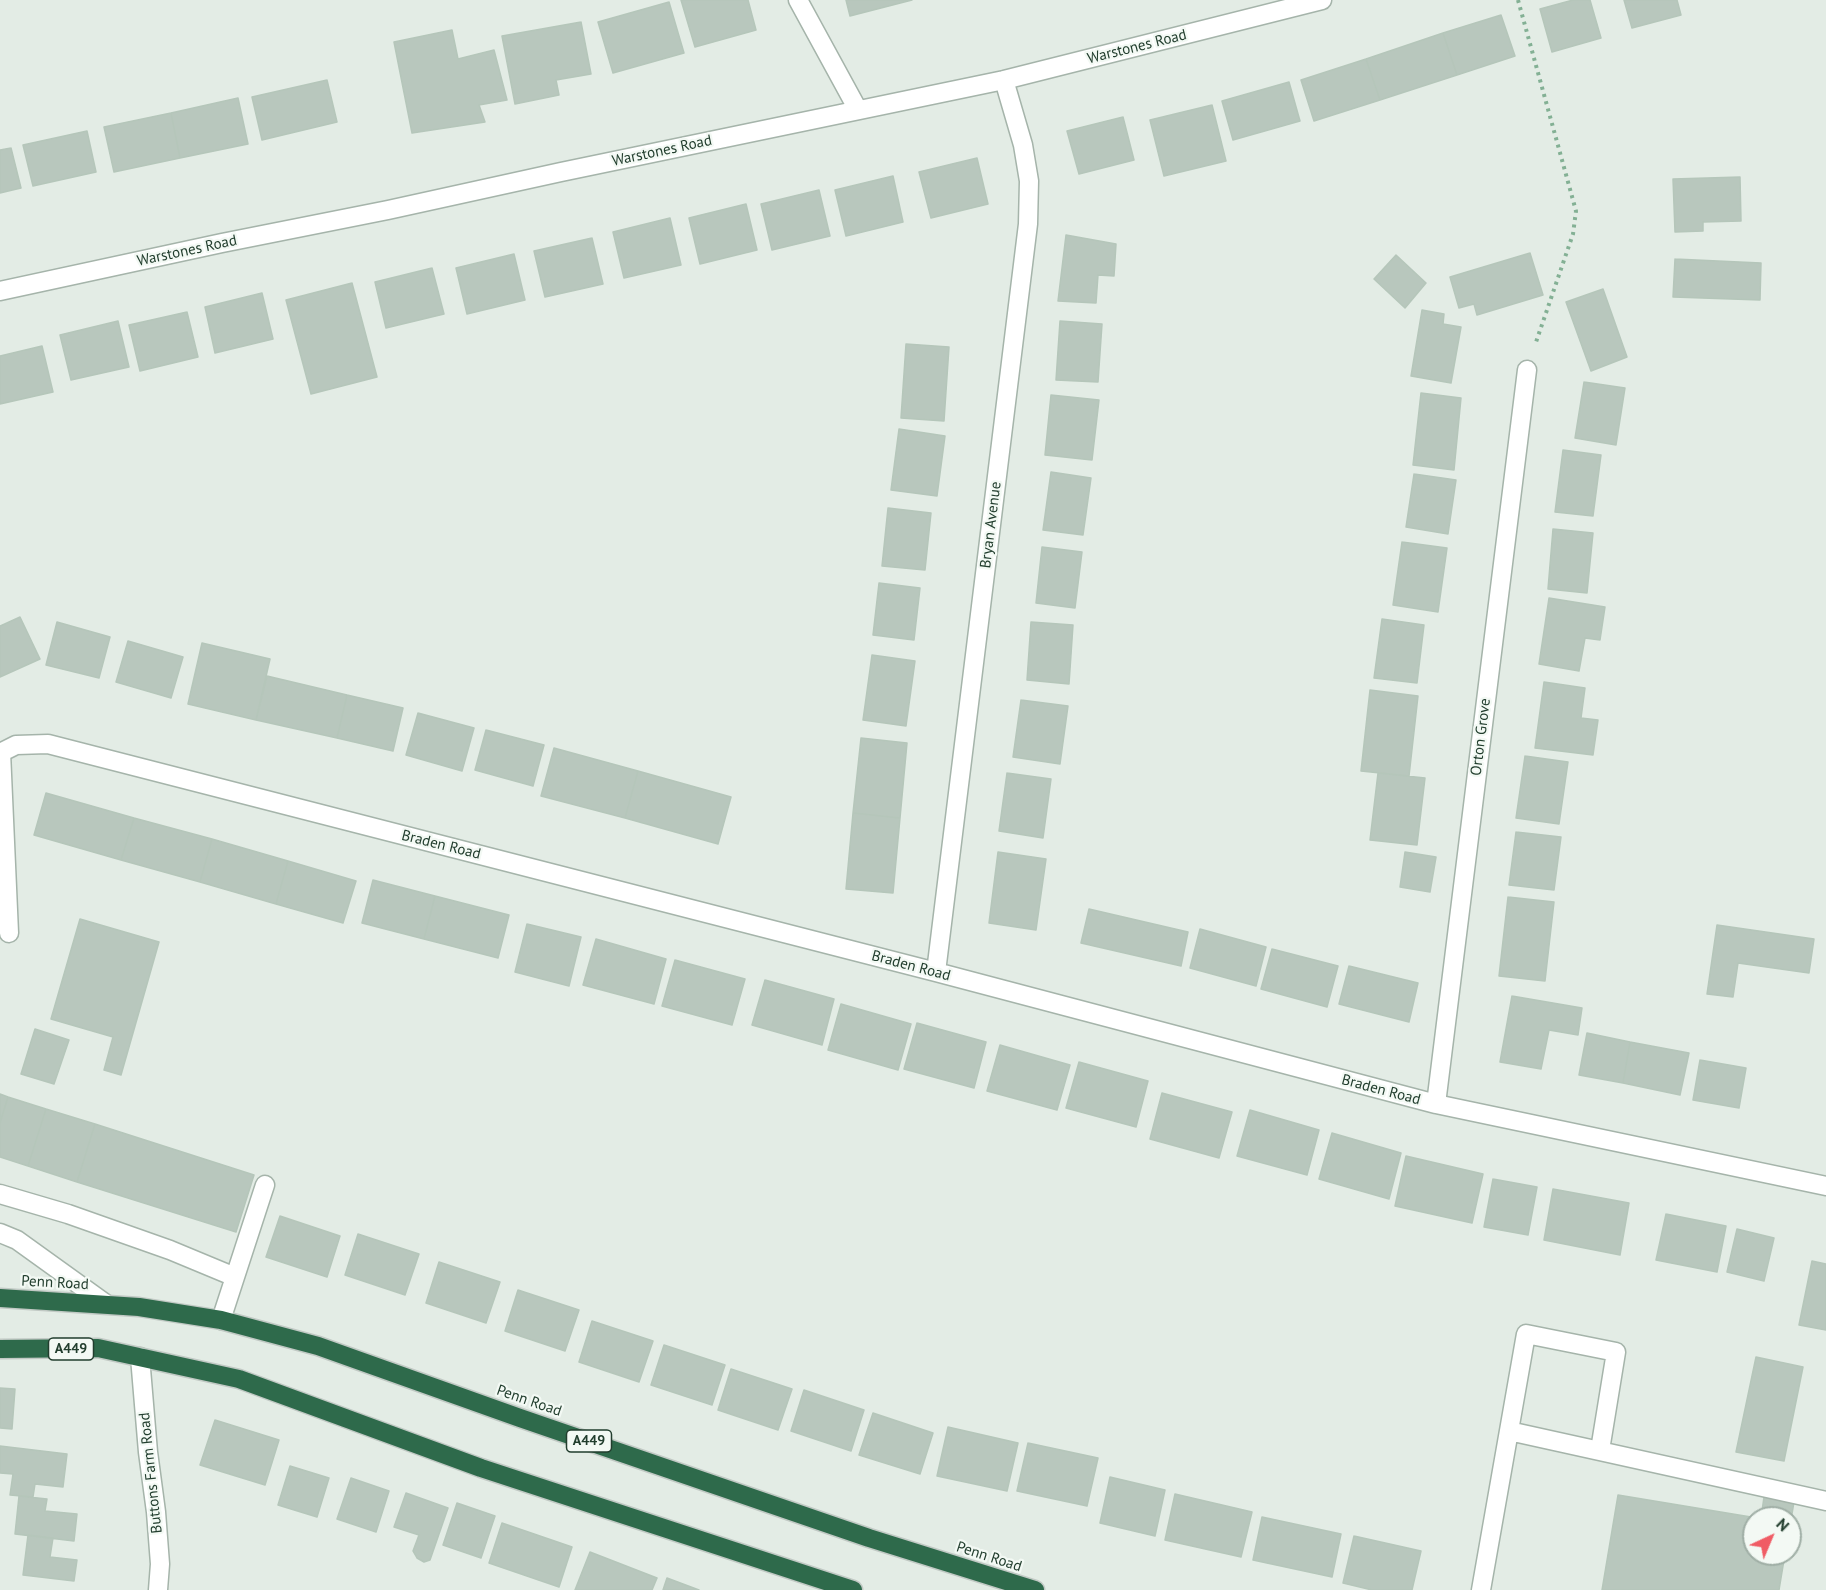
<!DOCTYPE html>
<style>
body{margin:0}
#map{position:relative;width:1826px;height:1590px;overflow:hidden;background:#e3ece5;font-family:"PT Sans",sans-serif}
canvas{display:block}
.north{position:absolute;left:1742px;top:1506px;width:60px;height:60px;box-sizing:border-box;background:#f3f9f4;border:2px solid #9faea5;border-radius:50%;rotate:44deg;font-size:16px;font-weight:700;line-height:24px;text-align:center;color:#223e2e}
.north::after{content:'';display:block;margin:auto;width:21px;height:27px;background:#f05c65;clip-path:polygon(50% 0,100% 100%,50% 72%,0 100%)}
</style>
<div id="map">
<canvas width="1826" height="1590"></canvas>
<div class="north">N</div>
</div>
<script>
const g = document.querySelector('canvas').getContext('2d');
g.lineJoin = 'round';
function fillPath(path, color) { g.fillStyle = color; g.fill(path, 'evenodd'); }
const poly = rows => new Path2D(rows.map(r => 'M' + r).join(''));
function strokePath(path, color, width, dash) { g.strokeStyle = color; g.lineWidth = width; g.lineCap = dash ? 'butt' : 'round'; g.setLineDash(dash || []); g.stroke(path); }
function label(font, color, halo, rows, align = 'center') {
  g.font = font + ' "PT Sans",sans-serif'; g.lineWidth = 4.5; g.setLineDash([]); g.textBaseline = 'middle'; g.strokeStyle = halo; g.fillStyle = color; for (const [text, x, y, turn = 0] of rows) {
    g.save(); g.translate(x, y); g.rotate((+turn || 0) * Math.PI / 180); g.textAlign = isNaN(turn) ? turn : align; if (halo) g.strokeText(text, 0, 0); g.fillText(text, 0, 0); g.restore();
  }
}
const building = poly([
 [681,0,748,0,756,30,695,47,681,0],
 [846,0,912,0,850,16,846,0],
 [1573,0,1590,0,1601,38,1552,52,1540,9,1573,0],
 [1624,0,1677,0,1681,15,1632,28,1624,0],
 [669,2,684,53,613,73,598,22,669,2],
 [1501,15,1515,56,1457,75,1443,33,1501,15],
 [581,22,591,74,556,80,559,95,515,104,502,36,581,22],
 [452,30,458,59,494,50,507,100,479,105,485,122,412,133,394,42,452,30],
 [1443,33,1457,75,1380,100,1366,59,1443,33],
 [1366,59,1380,100,1314,121,1301,80,1366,59],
 [327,80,337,122,262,140,252,97,327,80],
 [1289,82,1300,121,1233,140,1222,101,1289,82],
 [238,98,248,144,180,158,171,113,238,98],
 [1212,105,1226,161,1164,176,1150,120,1212,105],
 [171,113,180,158,114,172,104,127,171,113],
 [1123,117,1134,160,1079,174,1067,131,1123,117],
 [87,131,96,172,33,186,23,145,87,131],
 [11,148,21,188,0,193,0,150,11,148],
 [977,158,988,204,931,218,919,172,977,158],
 [893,176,903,222,846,236,835,190,893,176],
 [1740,177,1741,221,1703,222,1703,231,1675,232,1673,179,1740,177],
 [819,190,830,236,772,250,761,204,819,190],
 [746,204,757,250,700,264,689,218,746,204],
 [670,218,681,265,624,278,613,232,670,218],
 [1066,235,1116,244,1114,276,1098,275,1096,303,1058,301,1066,235],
 [592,238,603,284,545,297,534,251,592,238],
 [1530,253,1543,295,1477,315,1474,304,1459,308,1450,277,1530,253],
 [514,254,525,300,467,314,456,268,514,254],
 [1396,255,1426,283,1405,308,1374,279,1396,255],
 [1675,259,1761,263,1760,300,1673,297,1675,259],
 [432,268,444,314,386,328,375,282,432,268],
 [352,283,377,377,311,394,286,300,352,283],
 [1603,289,1627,357,1591,371,1566,302,1603,289],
 [262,293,273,339,215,353,205,307,262,293],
 [1422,310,1444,314,1443,324,1461,327,1451,383,1411,376,1422,310],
 [187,312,198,357,140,371,129,325,187,312],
 [118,321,129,367,71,380,60,335,118,321],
 [1060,321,1102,324,1098,382,1056,380,1060,321],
 [906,344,949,347,944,421,901,418,906,344],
 [42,346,53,392,0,404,0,356,42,346],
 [1584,382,1625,388,1616,445,1575,438,1584,382],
 [1421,393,1461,398,1454,470,1413,465,1421,393],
 [1051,395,1099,400,1092,460,1045,455,1051,395],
 [899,429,945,436,937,496,891,490,899,429],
 [1563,450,1601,455,1593,516,1555,512,1563,450],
 [1051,472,1091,478,1083,535,1043,530,1051,472],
 [1414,474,1456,480,1448,534,1406,527,1414,474],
 [888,508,931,513,925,570,882,566,888,508],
 [1553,529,1593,533,1587,593,1548,589,1553,529],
 [1402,542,1447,548,1438,612,1393,605,1402,542],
 [1042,547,1082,552,1075,608,1036,603,1042,547],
 [879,583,920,588,914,640,873,635,879,583],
 [1549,598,1605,607,1600,640,1585,638,1579,671,1539,664,1549,598],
 [20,617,40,659,0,677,0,626,20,617],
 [1382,619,1424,625,1417,683,1374,678,1382,619],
 [57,622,110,637,99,678,46,665,57,622],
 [1031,622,1073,625,1069,684,1027,680,1031,622],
 [128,641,183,657,171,698,116,682,128,641],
 [202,643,270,659,256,720,188,704,202,643],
 [872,655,915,661,906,726,863,720,872,655],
 [267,676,347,695,337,738,256,720,267,676],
 [1544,682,1585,688,1581,718,1598,720,1593,755,1535,748,1544,682],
 [1370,690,1418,696,1409,776,1361,771,1370,690],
 [347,695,403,708,393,751,337,738,347,695],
 [1021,700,1068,706,1060,764,1013,757,1021,700],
 [418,713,474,728,462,771,406,755,418,713],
 [486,730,544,745,533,786,475,770,486,730],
 [861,738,907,743,900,818,853,813,861,738],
 [554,748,638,771,625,818,541,796,554,748],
 [1525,756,1568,762,1559,824,1516,818,1525,756],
 [638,771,731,797,718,844,625,818,638,771],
 [1007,773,1051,779,1043,838,999,831,1007,773],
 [1378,773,1425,778,1417,845,1370,840,1378,773],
 [46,793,134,818,121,860,34,835,46,793],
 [853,813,900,818,893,893,846,889,853,813],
 [134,818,212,839,200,882,121,860,134,818],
 [1516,832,1561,837,1554,890,1509,885,1516,832],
 [212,839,288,861,276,904,200,882,212,839],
 [998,852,1046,859,1036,930,989,923,998,852],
 [1405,852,1436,857,1430,892,1400,887,1405,852],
 [288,861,356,881,343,923,276,904,288,861],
 [373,880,435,896,424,939,362,923,373,880],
 [435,896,509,915,498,958,424,939,435,896],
 [1508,897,1554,902,1545,981,1499,976,1508,897],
 [1089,909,1188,932,1181,966,1081,943,1089,909],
 [80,919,159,942,121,1075,104,1070,113,1037,51,1019,80,919],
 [527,924,581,937,569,986,515,972,527,924],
 [1717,925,1814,939,1809,973,1738,963,1733,997,1707,994,1717,925],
 [1200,929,1266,947,1256,986,1190,968,1200,929],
 [596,939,666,959,654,1004,583,985,596,939],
 [1272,949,1338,966,1327,1007,1261,989,1272,949],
 [675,960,745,979,732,1025,662,1006,675,960],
 [1349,966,1418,983,1409,1022,1339,1004,1349,966],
 [765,980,834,999,822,1045,752,1025,765,980],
 [1512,996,1582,1008,1578,1035,1549,1030,1541,1069,1500,1062,1512,996],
 [841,1004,911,1024,898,1070,828,1050,841,1004],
 [917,1023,986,1042,974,1088,904,1069,917,1023],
 [35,1029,69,1040,54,1084,21,1074,35,1029],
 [1587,1033,1630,1042,1623,1083,1579,1075,1587,1033],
 [1630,1042,1689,1053,1680,1095,1623,1083,1630,1042],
 [1000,1045,1070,1065,1057,1110,987,1091,1000,1045],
 [1700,1060,1746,1068,1739,1108,1693,1100,1700,1060],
 [1079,1062,1148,1081,1136,1127,1066,1108,1079,1062],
 [1162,1093,1232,1112,1219,1158,1150,1139,1162,1093],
 [0,1094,8,1097,0,1123,0,1094],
 [8,1097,46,1109,28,1166,0,1157,0,1123,8,1097],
 [46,1109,95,1124,77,1182,28,1166,46,1109],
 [1250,1110,1319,1130,1307,1175,1237,1156,1250,1110],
 [95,1124,254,1175,236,1232,77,1182,95,1124],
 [1332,1133,1401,1153,1389,1199,1319,1179,1332,1133],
 [1406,1156,1483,1174,1472,1223,1395,1206,1406,1156],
 [1493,1179,1537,1187,1528,1235,1484,1227,1493,1179],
 [1553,1189,1629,1203,1620,1255,1544,1240,1553,1189],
 [1666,1214,1726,1226,1717,1272,1656,1260,1666,1214],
 [280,1216,340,1236,327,1277,266,1257,280,1216],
 [1737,1229,1774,1238,1764,1281,1727,1272,1737,1229],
 [358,1234,419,1254,405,1295,345,1275,358,1234],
 [1812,1261,1826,1264,1826,1330,1799,1325,1812,1261],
 [439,1262,500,1282,486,1323,426,1303,439,1262],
 [518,1290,579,1310,565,1351,505,1331,518,1290],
 [592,1321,653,1341,639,1382,579,1362,592,1321],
 [664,1345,725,1365,712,1405,651,1385,664,1345],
 [1756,1357,1803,1367,1784,1461,1736,1452,1756,1357],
 [731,1369,792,1389,778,1430,718,1410,731,1369],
 [0,1388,15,1389,12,1429,0,1428,0,1388],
 [804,1390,864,1410,851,1451,791,1431,804,1390],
 [873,1413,933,1433,920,1474,859,1455,873,1413],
 [215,1420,279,1440,265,1485,200,1465,215,1420],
 [948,1427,1018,1443,1007,1491,937,1476,948,1427],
 [1028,1443,1098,1458,1087,1506,1017,1491,1028,1443],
 [0,1446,67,1454,63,1487,35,1484,33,1497,10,1495,13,1474,0,1473,0,1446],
 [290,1466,329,1478,317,1517,278,1505,290,1466],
 [1110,1477,1165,1490,1155,1536,1100,1523,1110,1477],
 [351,1478,389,1491,376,1532,337,1519,351,1478],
 [1765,1490,1795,1496,1790,1526,1790,1518,1761,1518,1765,1490],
 [406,1493,448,1508,430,1560,424,1562,417,1558,413,1551,419,1535,394,1527,406,1493],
 [1175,1494,1252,1512,1241,1557,1165,1540,1175,1494],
 [1618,1495,1757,1518,1754,1518,1754,1554,1785,1554,1779,1590,1602,1590,1618,1495],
 [19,1496,47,1499,45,1511,77,1514,74,1541,15,1534,19,1496],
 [457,1503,495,1516,481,1558,443,1545,457,1503],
 [1262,1517,1341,1534,1332,1577,1253,1560,1262,1517],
 [502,1523,572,1547,559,1587,489,1563,502,1523],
 [28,1535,53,1538,50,1557,77,1560,74,1581,23,1575,28,1535],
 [1354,1536,1421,1551,1412,1590,1372,1590,1343,1583,1354,1536],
 [590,1552,657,1578,652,1590,575,1590,590,1552],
 [667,1578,699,1590,663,1590,667,1578]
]);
fillPath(building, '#b8c7bd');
strokePath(building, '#b5c6ba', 1.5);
const minor = poly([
 [798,0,858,110],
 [0,291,222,243,388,210,561,172,1004,80,1322,0],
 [1,752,9,933],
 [0,753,16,745,48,744,936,972,1436,1104,1826,1186],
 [936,972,1028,224,1029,181,1023,145,1004,80],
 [1436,1104,1527,370],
 [0,1194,68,1214,170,1250,235,1277,221,1320],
 [0,1233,17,1240,106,1304],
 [235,1277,265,1185],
 [140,1357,148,1452,156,1512,160,1564,158,1590],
 [1509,1431,1826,1501],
 [1481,1590,1526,1334,1616,1352,1600,1450]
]);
const highway = poly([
 [0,1298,139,1307,221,1320,318,1346,520,1418,869,1538,1035,1590],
 [0,1349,98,1348,239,1379,481,1468,853,1590]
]);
strokePath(minor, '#a5b4aa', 21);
strokePath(highway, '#c1c9c4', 21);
strokePath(poly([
 [1518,0,1576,211,1573,234,1535,345]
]), '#83b094', 4, [3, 4.5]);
strokePath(minor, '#fff', 18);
strokePath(highway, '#2e6a4b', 18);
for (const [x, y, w] of [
 [71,1349,45],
 [589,1441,45]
]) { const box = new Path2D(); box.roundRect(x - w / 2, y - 11, w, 22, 4.5); g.fillStyle = '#f3f9f4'; g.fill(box); strokePath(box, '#223e2e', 1.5); }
label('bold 14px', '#223e2e', null, [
 ["A449",71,1349],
 ["A449",589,1441]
]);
label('15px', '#223e2e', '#f3f9f4', [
 ["Warstones Road",1137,47,-14],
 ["Warstones Road",662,151,-12],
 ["Warstones Road",187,251,-12],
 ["Bryan Avenue",991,525,-83],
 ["Orton Grove",1481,737,-83],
 ["Braden Road",441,845,14],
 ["Braden Road",911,966,15],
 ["Braden Road",1381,1090,15],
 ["Penn Road",55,1283,3],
 ["Penn Road",529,1401,19],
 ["Buttons Farm Road",151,1473,-96],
 ["Penn Road",989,1557,18]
]);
</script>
